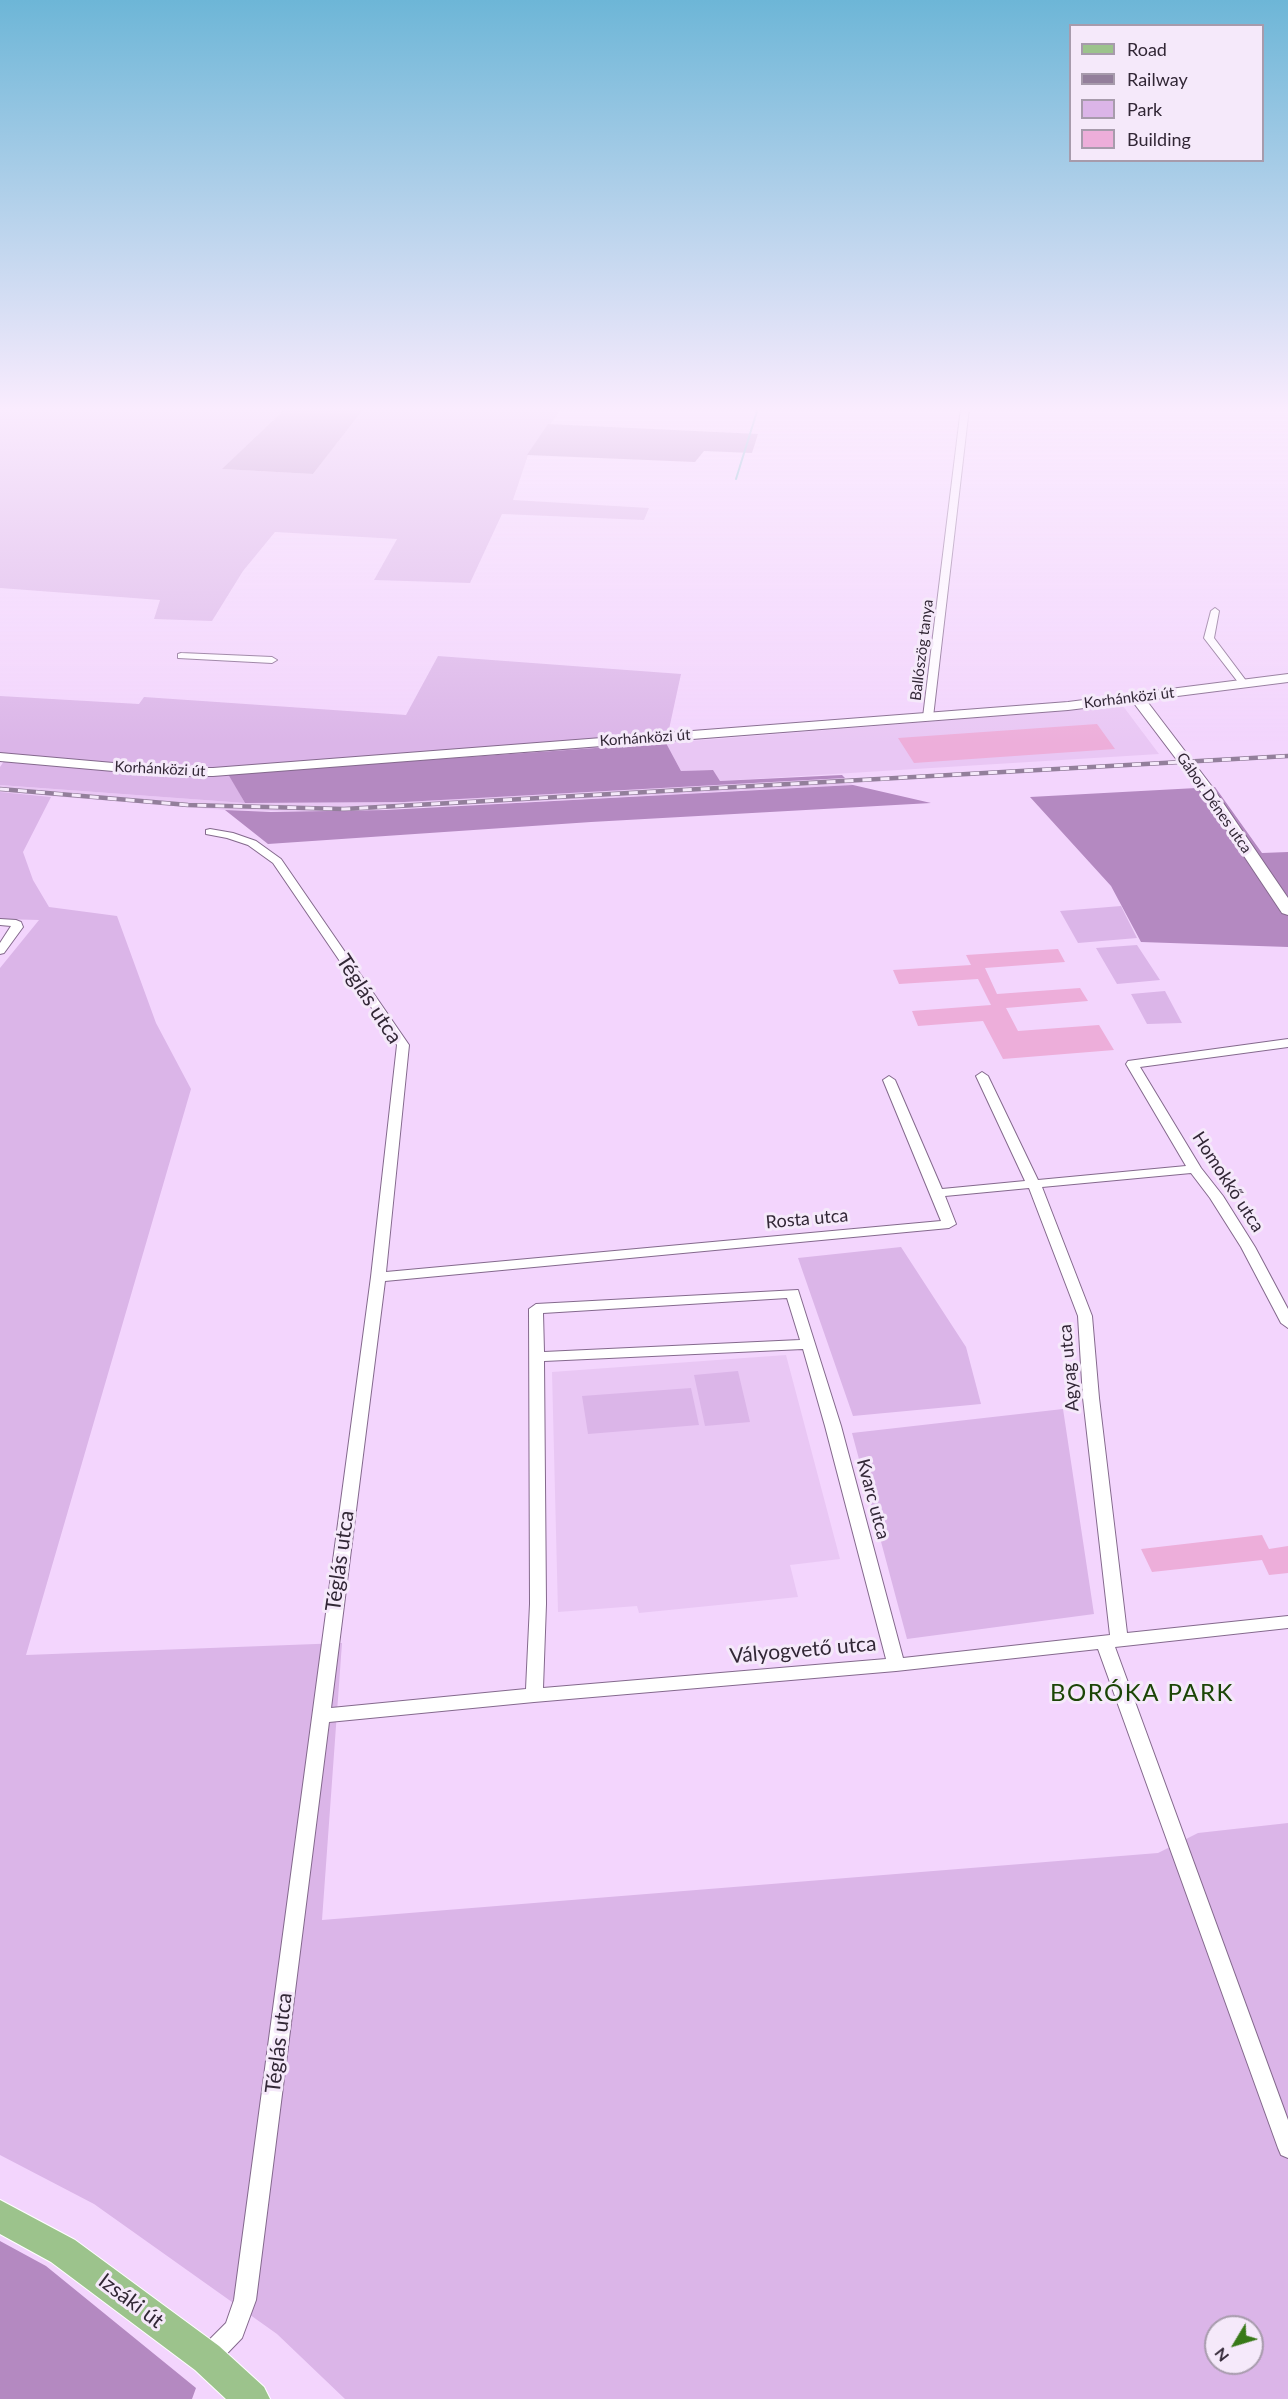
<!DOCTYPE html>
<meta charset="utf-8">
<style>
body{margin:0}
#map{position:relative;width:1288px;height:2399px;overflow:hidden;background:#f3d5fd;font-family:Lato,sans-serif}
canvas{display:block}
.legend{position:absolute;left:1069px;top:24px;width:195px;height:138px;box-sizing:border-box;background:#f5e9fa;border:2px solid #a79bac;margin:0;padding:8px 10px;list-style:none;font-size:18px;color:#322736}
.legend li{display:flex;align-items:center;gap:12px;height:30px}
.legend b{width:30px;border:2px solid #a79bac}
.north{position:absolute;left:1204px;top:2315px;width:60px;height:60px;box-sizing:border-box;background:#f5e9fa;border:2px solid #a79bac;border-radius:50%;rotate:232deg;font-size:16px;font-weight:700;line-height:24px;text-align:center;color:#322736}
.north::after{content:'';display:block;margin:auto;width:21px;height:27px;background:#387918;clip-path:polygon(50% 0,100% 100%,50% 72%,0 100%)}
</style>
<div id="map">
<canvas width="1288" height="2399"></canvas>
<ul class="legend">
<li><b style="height:8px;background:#9cc38c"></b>Road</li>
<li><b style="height:8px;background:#937f9b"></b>Railway</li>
<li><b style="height:16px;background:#dbb5e8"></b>Park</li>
<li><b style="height:16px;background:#edaeda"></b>Building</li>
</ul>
<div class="north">N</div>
</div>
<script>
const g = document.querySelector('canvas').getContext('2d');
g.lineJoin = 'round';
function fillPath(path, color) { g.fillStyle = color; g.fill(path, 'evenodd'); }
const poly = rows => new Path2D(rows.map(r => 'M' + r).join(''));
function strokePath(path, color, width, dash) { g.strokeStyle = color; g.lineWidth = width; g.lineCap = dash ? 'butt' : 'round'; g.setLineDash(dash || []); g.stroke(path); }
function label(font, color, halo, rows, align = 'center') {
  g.font = font + ' Lato,sans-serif'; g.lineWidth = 6; g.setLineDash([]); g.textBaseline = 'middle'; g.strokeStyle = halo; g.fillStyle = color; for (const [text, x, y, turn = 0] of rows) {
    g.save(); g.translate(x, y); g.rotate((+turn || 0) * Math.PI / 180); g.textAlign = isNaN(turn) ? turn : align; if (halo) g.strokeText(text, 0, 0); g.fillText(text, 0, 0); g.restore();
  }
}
fillPath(poly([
 [1123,706,1159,754,720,781,712,770,681,771,666,743],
 [845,778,853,785,326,812,225,810,0,792,0,785,245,803,404,802],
 [786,1355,840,1559,790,1565,798,1597,639,1613,637,1606,558,1612,552,1372]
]), '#e9c7f4');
fillPath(poly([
 [0,408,286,408,223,469,313,474,363,408,353,408,562,408,528,455,513,500,649,508,644,520,502,514,470,583,374,580,397,539,275,532,243,571,212,621,154,619,160,600,0,588],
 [438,656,681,674,666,743,229,774,245,803,0,785,0,767,4,761,0,761,0,696,139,704,144,697,406,715],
 [0,792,51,797,23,852,33,880,49,907,117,916,156,1023,191,1089,26,1655,342,1643,322,1920,1158,1853,1198,1833,1288,1823,1288,2399,345,2399,277,2334,94,2204,0,2155,0,968,39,920,0,919],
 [1216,2327,1252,2327,1252,2363,1216,2363],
 [1121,906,1137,938,1078,943,1060,911],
 [1137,945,1160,980,1117,984,1096,948],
 [1165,991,1182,1023,1147,1024,1131,994],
 [901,1247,966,1347,981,1404,853,1416,798,1258],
 [738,1371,750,1422,705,1426,694,1375],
 [691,1388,699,1425,588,1434,582,1396],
 [1063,1409,1094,1614,907,1639,852,1433]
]), '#dbb5e8');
fillPath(poly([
 [286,408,364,408,313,474,222,469],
 [548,424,758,434,752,453,704,451,695,462,527,455],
 [666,743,681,771,713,770,720,781,842,775,845,778,404,802,245,803,228,774],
 [853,785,931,803,591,822,268,844,225,810,271,812,386,810],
 [1215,787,1262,853,1288,852,1288,947,1141,942,1111,886,1030,797],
 [0,2241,46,2266,196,2388,192,2399,0,2399]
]), '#b489c1');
strokePath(poly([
 [736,479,758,408]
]), '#55babd', 2);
fillPath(poly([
 [1097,724,1115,749,914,763,898,738],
 [1058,949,1065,962,985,968,997,994,1080,988,1088,1001,1006,1008,1018,1031,1099,1025,1114,1050,1003,1059,983,1021,918,1026,912,1011,991,1005,978,979,899,984,893,970,971,965,966,955],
 [1262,1535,1269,1549,1288,1546,1288,1573,1269,1575,1262,1560,1152,1572,1141,1549]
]), '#edaeda');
const street = poly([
 [961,408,969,408,933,717,928,720,923,717,961,408],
 [1215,608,1219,611,1214,638,1247,682,1247,686,1241,686,1204,638,1211,611,1215,608],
 [181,653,272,657,277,660,272,663,178,658,178,654,181,653],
 [210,829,233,833,256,841,281,859,409,1045,386,1272,941,1221,883,1080,889,1076,895,1080,942,1189,1025,1181,976,1076,982,1072,988,1076,1038,1180,1186,1166,1126,1064,1128,1061,1288,1039,1288,1047,1140,1067,1201,1168,1223,1196,1255,1247,1288,1309,1288,1328,1281,1323,1241,1247,1210,1198,1191,1173,1042,1187,1092,1316,1099,1398,1127,1633,1288,1616,1288,1628,1115,1647,1288,2120,1288,2158,1281,2155,1278,2148,1098,1649,896,1671,534,1702,329,1722,256,2300,242,2338,215,2366,207,2369,199,2366,196,2358,199,2350,226,2323,234,2300,371,1277,397,1045,273,863,248,845,227,838,206,834,206,830,210,829],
 [1029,1188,1078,1316,1083,1398,1110,1635,903,1658,841,1426,798,1290,536,1304,529,1309,530,1604,526,1689,331,1708,385,1281,949,1228,956,1224,945,1196,1029,1188],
 [787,1298,800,1340,544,1352,543,1313,787,1298],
 [803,1349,825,1426,886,1659,543,1688,546,1604,544,1361,803,1349],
 [0,919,16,920,21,922,23,927,4,953,0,954,0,943,11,926,0,925,0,919]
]);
const secondary = poly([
 [1288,674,1288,682,1146,700,1213,788,1288,898,1288,915,1282,913,1202,793,1133,702,1068,710,213,776,170,776,0,761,0,753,170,768,213,768,1068,702,1288,674]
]);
const primary = poly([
 [0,2200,75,2240,219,2346,264,2387,270,2399,226,2399,195,2370,51,2262,0,2234,0,2200]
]);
strokePath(street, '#84698d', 2);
strokePath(secondary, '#84698d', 2);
strokePath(primary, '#fff', 2);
fillPath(street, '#fff');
fillPath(secondary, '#fff');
fillPath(primary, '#9cc38c');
const rail = poly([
 [0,789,188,805,344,809,1288,756]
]);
strokePath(rail, '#937f9b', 4.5);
strokePath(rail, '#f5e9fa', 3, [9]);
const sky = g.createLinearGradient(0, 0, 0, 744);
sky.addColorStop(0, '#6db6d7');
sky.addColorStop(0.55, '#faecfe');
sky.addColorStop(1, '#faecfe00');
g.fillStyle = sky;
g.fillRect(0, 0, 1288, 744);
label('15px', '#322736', '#f5e9fa', [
 ["Ballószög tanya",922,650,-83],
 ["Korhánközi út",1129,698,-7],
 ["Korhánközi út",645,738,-4],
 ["Korhánközi út",160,769,3],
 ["Gábor Dénes utca",1214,803,55]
]);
label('18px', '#322736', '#f5e9fa', [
 ["Homokkő utca",1228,1182,57],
 ["Rosta utca",807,1219,-5],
 ["Agyag utca",1069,1368,-95],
 ["Kvarc utca",873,1499,75]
]);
label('21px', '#322736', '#f5e9fa', [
 ["Téglás utca",369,999,57],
 ["Téglás utca",340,1561,-82],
 ["Vályogvető utca",803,1650,-5],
 ["Téglás utca",279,2043,-83],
 ["Izsáki út",131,2301,37]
]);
g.letterSpacing = '1.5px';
label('24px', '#1b4506', '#f5e9fa', [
 ["BORÓKA PARK",1142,1693]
]);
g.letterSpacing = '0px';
</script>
